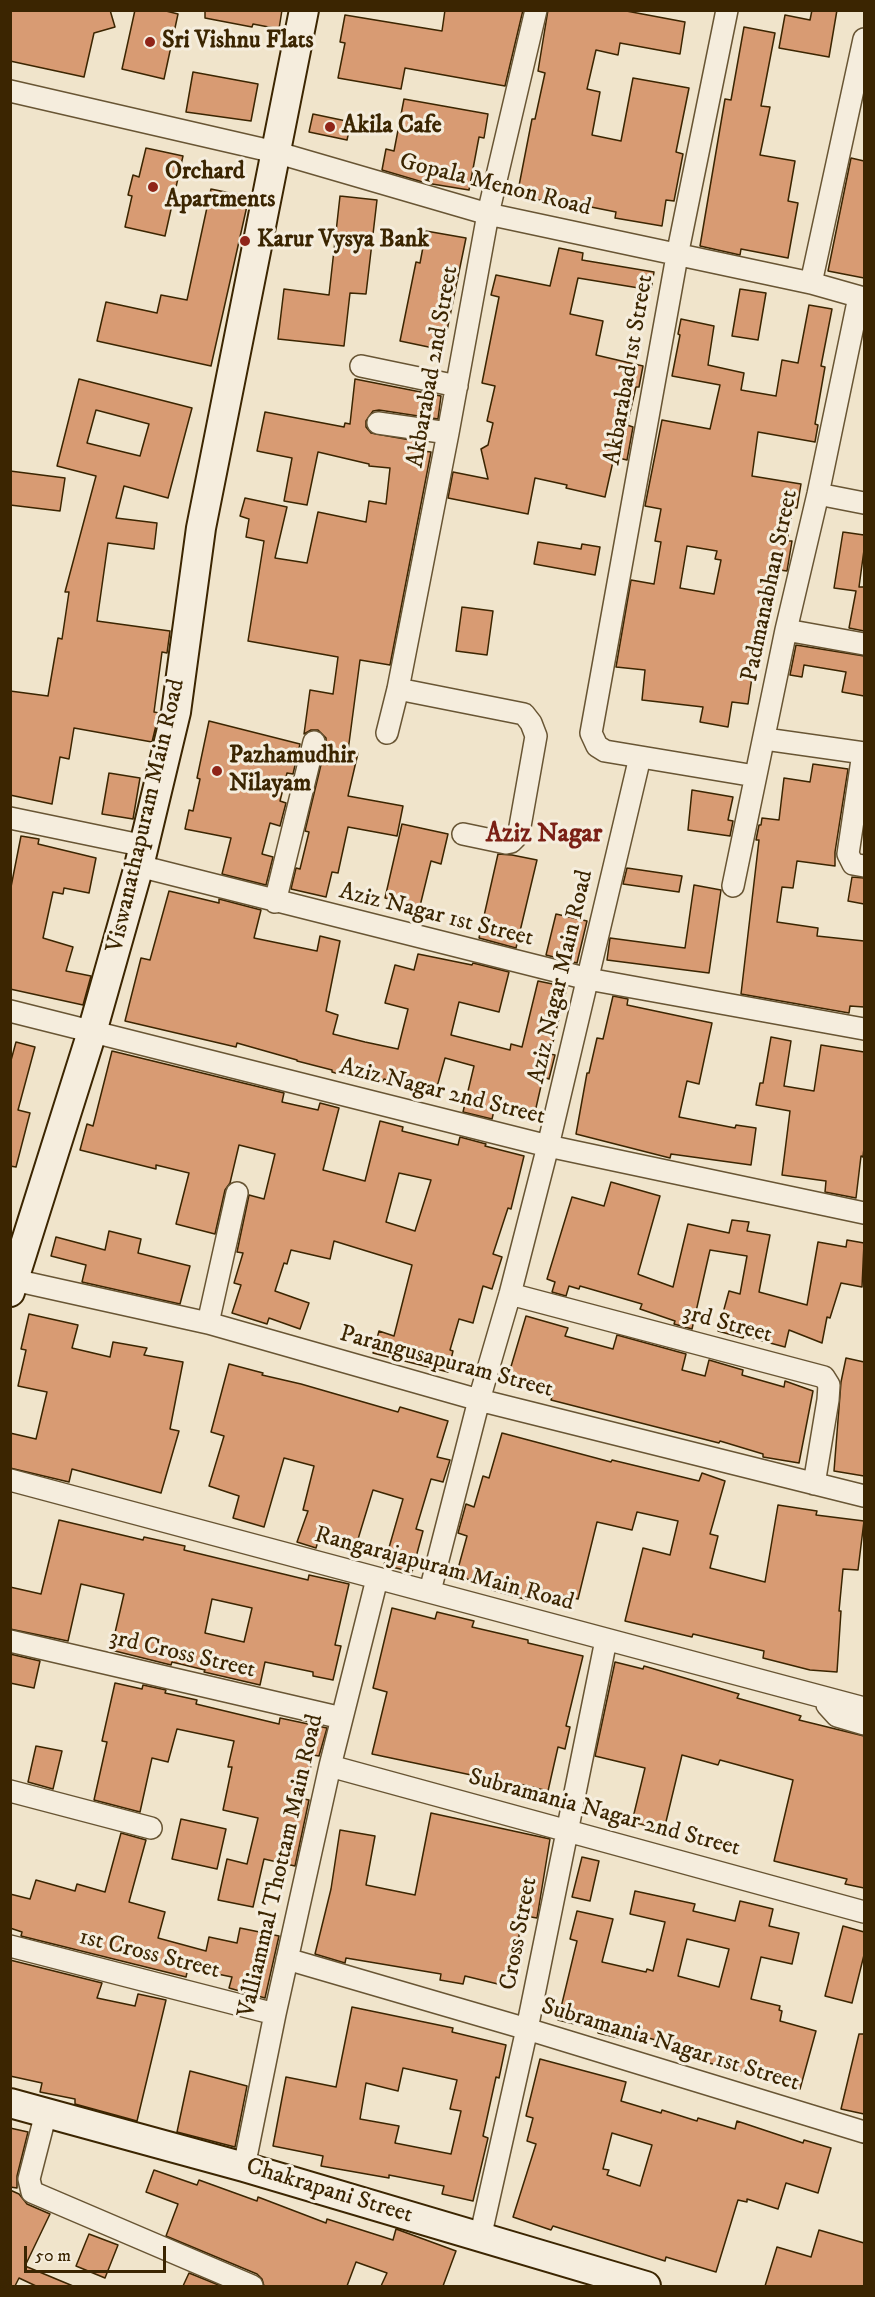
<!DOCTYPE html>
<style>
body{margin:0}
#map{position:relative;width:875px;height:2297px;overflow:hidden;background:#f0e4cb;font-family:"IM FELL DW Pica",serif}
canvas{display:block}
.frame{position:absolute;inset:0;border:12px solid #3b2501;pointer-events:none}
.scale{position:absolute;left:24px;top:2246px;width:142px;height:27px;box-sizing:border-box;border:3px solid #3b2501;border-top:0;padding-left:8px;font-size:18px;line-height:21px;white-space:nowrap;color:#3b2501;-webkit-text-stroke:4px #f5eddd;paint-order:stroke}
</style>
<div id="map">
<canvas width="875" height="2297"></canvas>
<div class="frame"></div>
<div class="scale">50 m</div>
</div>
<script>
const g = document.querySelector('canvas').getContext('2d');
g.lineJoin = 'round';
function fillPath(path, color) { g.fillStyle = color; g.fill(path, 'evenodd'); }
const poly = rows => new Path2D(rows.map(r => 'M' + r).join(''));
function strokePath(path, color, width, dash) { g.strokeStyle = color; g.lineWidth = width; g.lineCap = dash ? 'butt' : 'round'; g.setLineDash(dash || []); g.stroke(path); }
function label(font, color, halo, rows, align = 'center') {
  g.font = font + ' "IM FELL DW Pica",serif'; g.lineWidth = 6; g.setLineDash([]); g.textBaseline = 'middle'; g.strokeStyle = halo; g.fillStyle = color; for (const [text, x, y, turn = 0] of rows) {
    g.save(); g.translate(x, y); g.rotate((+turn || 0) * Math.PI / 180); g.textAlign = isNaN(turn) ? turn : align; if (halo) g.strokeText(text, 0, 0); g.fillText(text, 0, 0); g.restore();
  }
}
const building = poly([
 [10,10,110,10,115,27,94,33,84,77,10,61,10,10],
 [135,10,162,10,178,14,164,79,122,69,135,10],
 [205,10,282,10,279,29,253,24,252,27,205,18,205,10],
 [445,10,523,10,505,86,405,68,401,89,338,78,345,43,340,42,345,15,442,31,445,10],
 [548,10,621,10,685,22,680,54,620,43,618,55,596,50,587,89,600,92,592,135,621,141,633,78,689,88,676,152,683,154,674,201,666,200,662,226,615,218,616,212,561,201,561,204,517,196,532,119,535,119,545,73,538,71,548,10],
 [812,10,837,10,829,57,779,48,785,15,810,20,812,10],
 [744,27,775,33,761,106,770,107,760,155,795,161,788,201,798,203,788,258,741,249,740,255,700,246,725,99,731,100,744,27],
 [193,72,258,84,251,121,186,112,193,72],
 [404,99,488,114,484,138,479,137,469,190,426,183,382,170,386,149,394,151,404,99],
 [313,114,351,122,347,140,309,132,313,114],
 [146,148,183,156,165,236,125,227,132,196,128,195,133,175,139,177,146,148],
 [851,158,864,161,864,278,828,271,851,158],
 [211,189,249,197,211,366,97,341,106,302,157,313,161,295,187,300,211,189],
 [340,196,377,200,366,294,350,293,344,346,278,339,284,289,329,295,340,196],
 [426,231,466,238,443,350,400,341,416,262,420,263,426,231],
 [559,248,583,253,582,260,654,272,651,290,578,278,570,314,603,321,596,355,643,366,639,387,636,387,627,425,633,427,627,460,614,457,605,497,566,488,567,485,535,478,528,514,448,498,453,472,488,479,481,449,488,445,493,423,487,421,495,386,482,383,499,297,491,295,496,275,550,286,559,248],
 [740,289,766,293,758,340,732,336,740,289],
 [809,305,832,309,821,366,825,367,815,424,818,425,815,442,758,432,752,476,801,484,797,508,793,507,787,541,792,541,787,571,772,569,757,624,760,624,748,704,732,702,728,727,700,722,703,707,642,700,645,670,616,667,631,580,654,584,661,542,655,541,661,509,645,506,662,420,710,429,720,385,672,376,680,335,678,334,681,319,714,326,708,365,744,373,741,390,776,396,782,360,798,363,809,305],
 [687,546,717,551,715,559,721,560,714,594,680,588,687,546],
 [79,379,192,408,168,498,124,486,116,518,157,523,154,549,108,543,97,621,170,631,167,653,162,652,154,712,159,713,152,742,74,728,69,759,60,757,52,804,10,795,10,691,48,696,58,638,62,639,69,592,65,592,96,476,57,466,79,379],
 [96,410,149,424,140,456,87,443,96,410],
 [355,379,441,396,438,419,379,410,373,411,366,421,366,427,371,433,416,441,415,450,431,452,390,665,360,660,348,751,358,753,348,796,403,806,397,836,348,827,338,873,332,872,326,897,291,889,296,868,300,869,309,832,305,831,326,744,326,738,318,730,311,730,304,734,310,690,333,694,338,657,248,641,264,541,246,537,249,519,240,516,245,498,287,507,275,558,307,563,318,512,366,522,369,501,386,504,390,468,369,466,369,464,318,452,307,505,284,501,292,458,257,451,265,412,344,427,345,423,350,424,355,379],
 [10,471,65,478,60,511,10,505,10,471],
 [843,532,864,535,864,550,859,587,864,587,864,631,849,628,856,591,834,588,843,532],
 [538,542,581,549,582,544,600,547,595,575,534,564,538,542],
 [462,607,493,611,487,655,456,651,462,607],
 [796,645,864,656,864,696,842,692,846,672,804,665,802,677,790,675,796,645],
 [209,721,300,744,293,774,287,773,280,801,286,803,280,826,270,823,262,854,273,857,266,885,222,874,231,838,185,829,189,810,193,811,200,779,197,778,209,721],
 [813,764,848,769,835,852,835,866,797,861,793,888,782,887,777,922,818,928,817,936,864,941,864,1007,850,1006,849,1013,741,994,759,840,756,840,759,825,761,825,762,818,779,820,784,778,810,782,813,764],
 [109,773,140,778,133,819,102,814,109,773],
 [692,790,733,797,728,820,733,821,730,836,688,830,692,790],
 [402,824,448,834,441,864,431,861,420,906,385,898,402,824],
 [21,836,39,839,38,844,96,858,89,893,64,888,63,894,53,892,43,938,73,947,66,971,91,976,83,1005,10,989,10,892,21,836],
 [498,854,512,855,537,860,516,948,479,938,498,854],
 [627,868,682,876,679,892,623,884,627,868],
 [852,877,864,878,864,904,848,901,852,877],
 [694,885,721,890,709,973,607,960,610,938,685,948,694,885],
 [169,891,219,903,219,899,261,910,254,938,317,951,320,936,340,941,326,1011,338,1015,333,1034,365,1042,398,1049,408,1009,385,1003,395,965,414,970,418,954,472,965,473,963,509,972,499,1012,459,1002,451,1035,510,1050,511,1044,522,1047,538,981,567,987,550,1054,555,1055,549,1079,543,1077,533,1121,494,1111,492,1119,463,1112,474,1066,445,1058,435,1094,384,1079,383,1081,354,1073,353,1078,332,1072,332,1070,297,1061,297,1060,237,1043,236,1047,125,1021,141,958,150,960,169,891],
 [556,914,587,921,577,963,546,955,556,914],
 [613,996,628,999,627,1005,712,1023,699,1084,687,1081,679,1117,735,1128,736,1125,756,1128,751,1165,671,1154,670,1158,576,1134,587,1073,589,1073,597,1038,603,1039,613,996],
 [771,1037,791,1041,784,1086,814,1091,821,1045,864,1052,864,1148,863,1157,861,1156,856,1198,825,1192,826,1181,782,1175,790,1111,756,1105,760,1083,763,1083,771,1037],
 [16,1042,35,1047,18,1110,30,1113,16,1167,10,1166,10,1064,16,1042],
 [112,1051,284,1093,282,1102,318,1110,320,1103,339,1108,323,1170,365,1181,380,1121,403,1127,402,1131,458,1145,460,1137,486,1144,485,1146,524,1156,511,1209,508,1208,493,1254,502,1257,492,1289,483,1286,473,1323,459,1319,450,1350,453,1351,448,1372,373,1353,379,1331,394,1336,412,1265,334,1241,330,1259,291,1250,287,1264,284,1263,275,1291,309,1303,300,1329,269,1318,267,1324,232,1313,241,1285,234,1283,243,1253,237,1252,249,1195,264,1199,275,1154,239,1145,230,1183,225,1190,215,1234,176,1224,189,1173,156,1165,156,1169,80,1150,87,1124,93,1126,112,1051],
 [399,1173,431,1180,415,1231,386,1222,399,1173],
 [611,1182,660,1196,638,1274,640,1275,673,1287,688,1224,729,1233,732,1220,749,1222,747,1231,770,1235,759,1292,807,1305,818,1242,846,1247,847,1240,864,1243,862,1287,841,1283,830,1318,827,1317,822,1343,789,1330,785,1347,744,1336,743,1338,718,1331,729,1291,740,1294,747,1256,710,1250,692,1329,674,1324,675,1321,640,1309,642,1304,580,1286,579,1289,569,1286,566,1296,552,1292,555,1282,547,1279,572,1197,604,1206,611,1182],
 [109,1231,141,1239,138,1253,190,1266,180,1304,82,1282,86,1265,51,1256,56,1237,105,1250,109,1231],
 [29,1314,78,1325,72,1348,110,1357,113,1342,147,1348,144,1355,183,1362,170,1429,179,1431,161,1493,72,1469,69,1482,10,1468,10,1433,36,1439,47,1392,18,1386,26,1350,21,1349,29,1314],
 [526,1316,568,1328,565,1336,613,1349,617,1335,686,1354,682,1370,705,1376,709,1360,743,1370,742,1375,784,1387,785,1381,813,1391,799,1463,763,1457,763,1454,720,1441,719,1443,551,1400,553,1393,507,1380,526,1316],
 [846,1358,864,1362,864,1476,834,1471,841,1382,846,1358],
 [229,1364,263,1373,262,1375,301,1384,398,1412,400,1407,448,1421,437,1457,450,1460,443,1482,431,1479,416,1529,423,1531,412,1572,384,1565,403,1499,373,1490,355,1549,319,1538,316,1548,297,1542,308,1511,303,1510,314,1466,284,1458,264,1527,233,1518,239,1496,209,1486,224,1436,211,1432,229,1364],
 [502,1433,611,1462,612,1460,699,1481,702,1473,725,1481,710,1534,718,1536,710,1568,765,1582,778,1505,817,1511,816,1515,864,1521,858,1570,843,1569,839,1611,841,1611,837,1672,810,1670,763,1658,764,1651,693,1634,692,1637,625,1621,643,1548,670,1555,678,1521,637,1512,632,1530,597,1522,578,1599,532,1588,528,1600,492,1590,493,1586,456,1576,467,1536,458,1533,466,1504,474,1507,483,1476,489,1478,502,1433],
 [59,1520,143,1540,144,1537,185,1546,184,1550,308,1580,309,1575,349,1584,335,1645,341,1646,333,1680,313,1676,313,1672,265,1662,260,1685,204,1672,205,1670,172,1662,171,1665,111,1650,124,1594,81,1584,68,1641,10,1629,10,1587,41,1594,59,1520],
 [212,1599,252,1608,244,1642,205,1633,212,1599],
 [392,1608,435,1619,437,1612,474,1621,472,1627,528,1640,528,1643,583,1656,566,1726,570,1727,565,1749,558,1747,548,1791,507,1781,506,1787,475,1780,476,1776,372,1754,387,1692,373,1688,392,1608],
 [10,1654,40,1661,34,1688,10,1683,10,1654],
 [615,1662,643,1669,644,1666,739,1694,737,1698,801,1716,799,1720,864,1736,864,1888,845,1884,847,1879,774,1861,793,1780,720,1760,718,1765,682,1755,664,1830,632,1822,645,1768,595,1756,615,1662],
 [115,1683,142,1689,143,1685,166,1690,165,1693,197,1700,196,1704,279,1724,280,1718,327,1728,319,1756,313,1755,304,1799,309,1800,295,1866,264,1859,253,1907,218,1900,227,1859,247,1864,258,1818,223,1810,232,1767,228,1767,234,1741,177,1729,168,1762,152,1758,140,1812,94,1800,107,1742,102,1741,115,1683],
 [36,1746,62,1751,53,1789,28,1782,36,1746],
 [431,1813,550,1839,537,1918,519,1915,519,1950,522,1951,513,1977,505,1975,502,1985,465,1976,463,1984,440,1980,441,1974,346,1958,345,1963,315,1954,331,1889,340,1830,375,1836,366,1885,415,1895,431,1813],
 [181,1819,226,1829,217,1869,172,1859,181,1819],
 [121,1833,146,1840,129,1902,165,1912,158,1938,206,1951,209,1937,237,1943,240,1928,279,1936,265,1998,229,1988,232,1977,188,1968,186,1977,21,1936,22,1932,10,1928,10,1894,30,1899,36,1880,75,1891,77,1884,105,1892,121,1833],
 [582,1857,599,1861,590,1901,572,1897,582,1857],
 [635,1891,695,1904,693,1911,735,1921,740,1901,773,1909,769,1926,799,1933,792,1964,761,1957,751,1999,780,2006,779,2010,782,2011,780,2021,816,2031,800,2089,772,2082,772,2079,705,2062,708,2051,657,2038,656,2040,629,2033,627,2040,598,2033,599,2030,558,2020,577,1941,570,1939,577,1911,613,1919,602,1962,646,1972,647,1969,653,1971,665,1922,630,1914,635,1891],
 [687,1939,729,1949,719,1987,678,1976,687,1939],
 [843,1926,864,1932,864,1955,852,2003,825,1996,843,1926],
 [10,1960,102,1983,97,1998,135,2006,138,1994,166,2000,137,2121,75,2104,75,2099,40,2092,42,2083,10,2076,10,1960],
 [352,2007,453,2028,452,2032,506,2045,499,2078,496,2077,483,2136,488,2138,473,2201,442,2194,444,2186,389,2175,389,2178,321,2166,323,2156,273,2146,286,2077,336,2087,352,2007],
 [403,2068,457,2080,450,2109,461,2111,451,2154,395,2143,399,2126,360,2119,366,2083,398,2091,403,2068],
 [859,2034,864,2034,864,2114,841,2109,859,2034],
 [540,2059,626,2082,621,2101,661,2113,662,2110,697,2121,698,2118,735,2129,737,2121,803,2143,804,2140,831,2148,818,2193,786,2183,778,2209,747,2199,747,2202,738,2200,716,2272,666,2257,665,2261,553,2226,551,2230,513,2217,536,2144,527,2141,533,2118,526,2116,540,2059],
 [612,2133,652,2145,640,2186,607,2175,609,2170,603,2169,612,2133],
 [190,2071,247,2086,235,2147,177,2132,190,2071],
 [10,2128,28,2132,17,2176,17,2188,10,2187,10,2128],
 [154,2170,197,2185,199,2180,257,2201,258,2197,326,2223,327,2219,393,2240,396,2229,456,2251,443,2286,381,2286,387,2273,356,2262,347,2286,264,2286,262,2279,257,2274,166,2236,178,2204,146,2192,154,2170],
 [10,2190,19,2194,27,2204,50,2214,25,2266,73,2286,36,2286,19,2278,15,2286,10,2286,10,2190],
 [819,2230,864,2243,864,2286,765,2286,777,2247,811,2257,819,2230],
 [89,2234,118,2245,105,2278,76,2266,89,2234],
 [189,2273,221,2286,183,2286,189,2273]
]);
fillPath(building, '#d89b73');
strokePath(building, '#3b2501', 1.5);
const street = poly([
 [727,10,677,256,591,733,597,746,605,751,755,776],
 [10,91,275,152,488,214,811,283,864,298],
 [811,283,864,39],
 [361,366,457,386],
 [378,423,448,433],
 [818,494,864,503],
 [786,630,864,644],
 [398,689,524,714,531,723,536,736,519,832,515,838,511,842,506,843,463,834],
 [387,733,398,689,448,433,488,214,536,10],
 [765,739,864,753],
 [863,753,848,854,853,864,864,866],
 [10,818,145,846],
 [139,866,588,979,864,1029],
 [733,886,786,630,818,494,859,297],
 [275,902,314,742],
 [10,1011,548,1146,864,1213],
 [14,1280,208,1323,479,1400,864,1496],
 [510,1294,824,1377,829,1385,828,1400,814,1484],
 [208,1323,237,1193],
 [10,1480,864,1708],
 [430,1591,479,1400,510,1294,548,1146,640,757],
 [10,1641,342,1718],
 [827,1705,837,1716,864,1724],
 [330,1766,864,1912],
 [10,1791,151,1828],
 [10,1946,275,2014],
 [287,1959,527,2029,864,2132],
 [46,2113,29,2179,32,2192,252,2286],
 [244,2167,275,2014,330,1766,377,1579],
 [480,2238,527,2029,606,1640]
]);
const secondary = poly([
 [10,1292,92,1032,139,866,176,712,201,528,304,10],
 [10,2103,244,2167,646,2286]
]);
strokePath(street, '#685534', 24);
strokePath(secondary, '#3b2501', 32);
strokePath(street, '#f5eddd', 21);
strokePath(secondary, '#f5eddd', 28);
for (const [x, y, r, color] of [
 [150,42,6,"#8f2418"],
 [330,127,6,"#8f2418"],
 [153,187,6,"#8f2418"],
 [245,241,6,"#8f2418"],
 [217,771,6,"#8f2418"]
]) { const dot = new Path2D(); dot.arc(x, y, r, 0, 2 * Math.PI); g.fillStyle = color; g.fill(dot); strokePath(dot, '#f5eddd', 2); }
label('bold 24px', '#3b2501', '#f5eddd', [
 ["Sri Vishnu Flats",162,42],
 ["Akila Cafe",342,127],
 ["Orchard",165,173],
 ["Apartments",165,201],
 ["Karur Vysya Bank",257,241],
 ["Pazhamudhir",229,757],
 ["Nilayam",229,785]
], 'left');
label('24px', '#3b2501', '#f5eddd', [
 ["Gopala Menon Road",495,186,14],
 ["Akbarabad 2nd Street",434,367,-80],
 ["Akbarabad 1st Street",630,370,-80],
 ["Padmanabhan Street",771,586,-78],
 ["Viswanathapuram Main Road",147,816,-77],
 ["Aziz Nagar 1st Street",436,916,14],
 ["Aziz Nagar Main Road",562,977,-77],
 ["Aziz Nagar 2nd Street",442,1093,14],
 ["3rd Street",727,1325,15],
 ["Parangusapuram Street",446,1363,15],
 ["Rangarajapuram Main Road",444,1570,15],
 ["3rd Cross Street",182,1655,13],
 ["Subramania Nagar 2nd Street",604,1814,15],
 ["Valliammal Thottam Main Road",282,1866,-77],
 ["Cross Street",520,1934,-79],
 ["1st Cross Street",149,1955,14],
 ["Subramania Nagar 1st Street",670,2046,17],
 ["Chakrapani Street",329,2192,17]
]);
label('bold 26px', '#7a1f14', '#f5eddd', [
 ["Aziz Nagar",544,836]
]);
</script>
